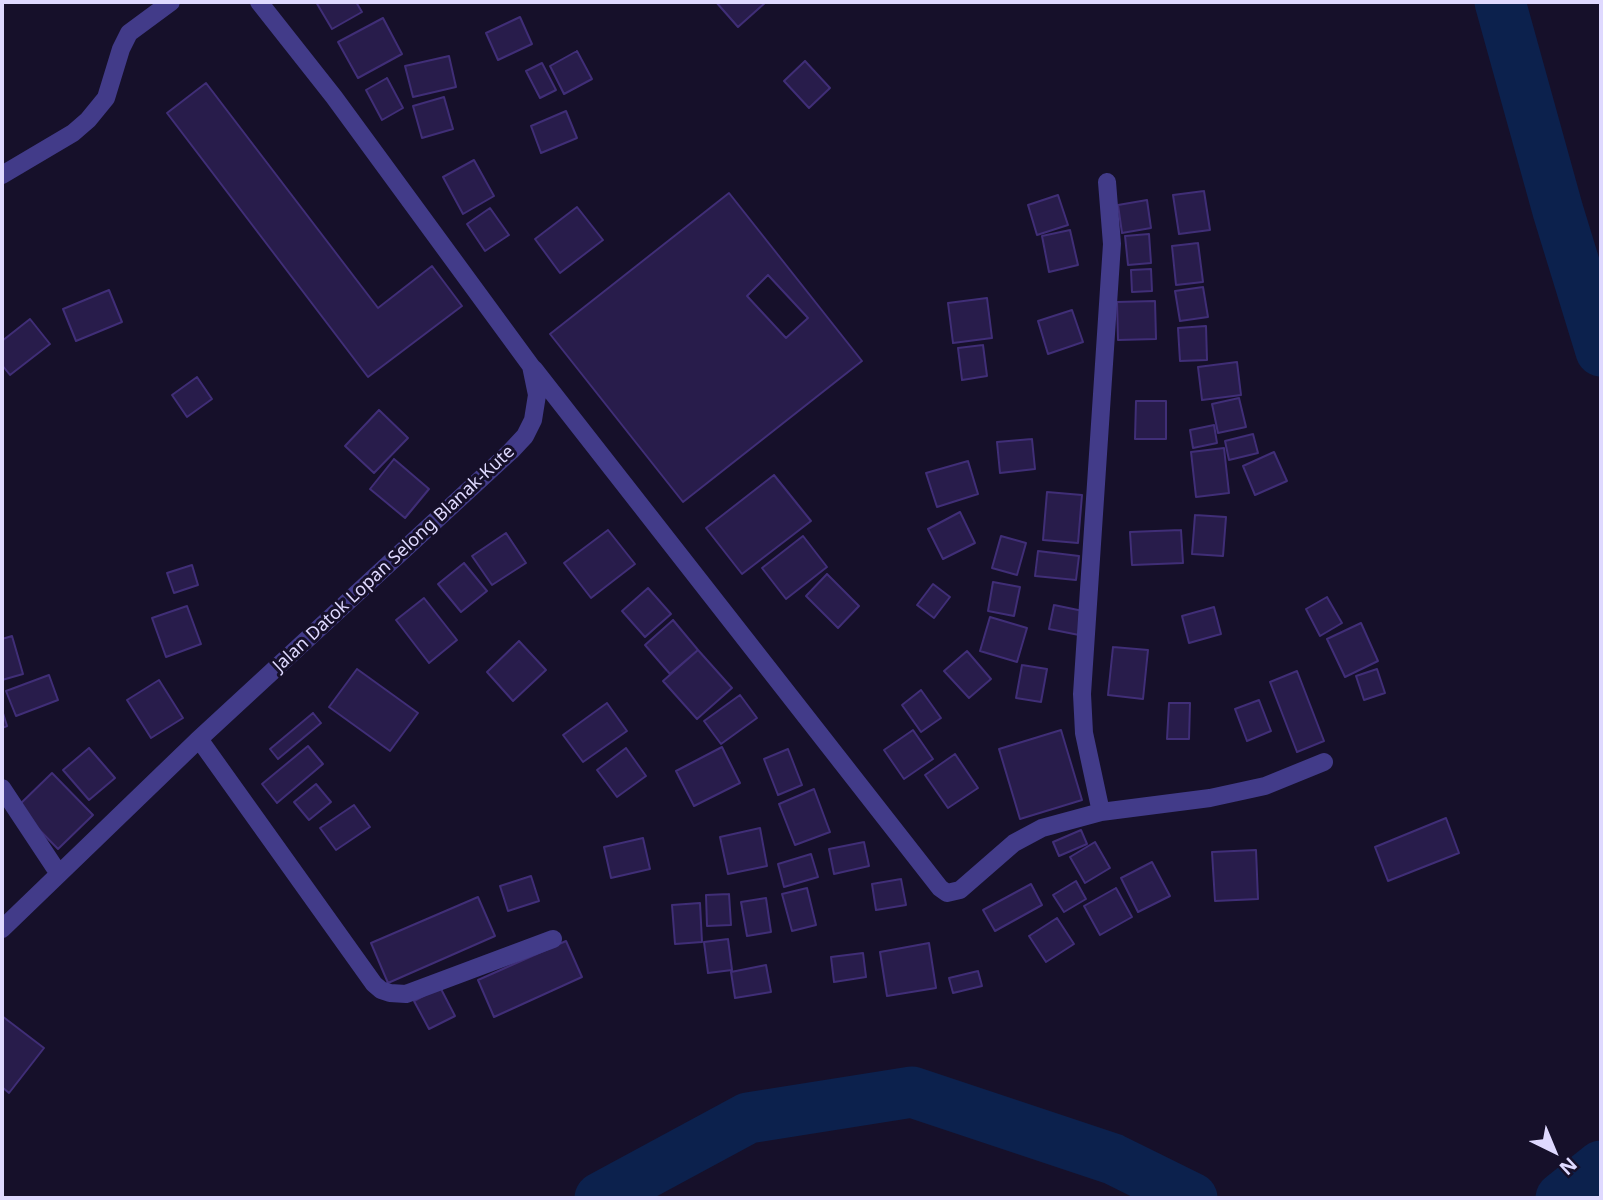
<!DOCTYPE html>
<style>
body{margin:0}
#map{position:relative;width:1603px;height:1200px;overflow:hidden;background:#16102a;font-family:"Noto Sans",sans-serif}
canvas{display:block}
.frame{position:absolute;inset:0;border:4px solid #dfd9ff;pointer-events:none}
.north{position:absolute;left:1519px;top:1116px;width:70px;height:70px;-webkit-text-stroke:5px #16102a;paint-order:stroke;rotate:137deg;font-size:19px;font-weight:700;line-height:28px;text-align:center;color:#dfd9ff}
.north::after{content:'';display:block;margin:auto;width:24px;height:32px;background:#dfd9ff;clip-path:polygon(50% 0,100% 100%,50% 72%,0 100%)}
</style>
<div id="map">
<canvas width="1603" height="1200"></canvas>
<div class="frame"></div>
<div class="north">N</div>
</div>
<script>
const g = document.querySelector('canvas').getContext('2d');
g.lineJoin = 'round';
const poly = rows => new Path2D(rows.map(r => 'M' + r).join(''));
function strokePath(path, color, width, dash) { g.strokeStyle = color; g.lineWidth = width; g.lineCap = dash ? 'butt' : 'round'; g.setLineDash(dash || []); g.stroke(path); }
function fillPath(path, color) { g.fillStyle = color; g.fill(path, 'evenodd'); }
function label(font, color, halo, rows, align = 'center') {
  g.font = font + ' "Noto Sans",sans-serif'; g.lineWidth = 6; g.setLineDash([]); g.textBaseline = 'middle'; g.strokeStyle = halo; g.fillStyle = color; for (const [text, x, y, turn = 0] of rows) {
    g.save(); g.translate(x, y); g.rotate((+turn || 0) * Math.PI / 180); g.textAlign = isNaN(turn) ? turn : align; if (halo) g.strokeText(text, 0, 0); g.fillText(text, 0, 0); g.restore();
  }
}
strokePath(poly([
 [1500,2,1558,211,1601,351],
 [600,1198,748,1118,912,1092,1113,1159,1192,1198],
 [1561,1198,1601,1166]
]), '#0c214d', 51);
const building = poly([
 [316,2,356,2,362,12,332,29,316,2],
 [716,2,766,2,738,27,716,2],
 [520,17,532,44,498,60,486,33,520,17],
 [383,18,402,54,358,78,338,42,383,18],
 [577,51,592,79,564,94,550,66,577,51],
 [449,56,456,87,413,97,405,66,449,56],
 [805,61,830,88,809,108,784,81,805,61],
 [542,63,556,90,540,98,526,71,542,63],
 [387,78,403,108,382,120,366,90,387,78],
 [206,83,378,308,432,266,462,306,368,377,167,113,206,83],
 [444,97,453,129,422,138,413,106,444,97],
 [566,111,577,138,541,153,531,126,566,111],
 [474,160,494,196,463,214,443,177,474,160],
 [1204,191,1210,230,1179,234,1173,195,1204,191],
 [729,193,862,361,683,502,550,334,729,193],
 [1058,195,1068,225,1037,235,1028,205,1058,195],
 [1147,200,1151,228,1122,233,1118,205,1147,200],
 [577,207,603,240,560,273,535,239,577,207],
 [490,208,509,235,485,251,467,224,490,208],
 [1070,230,1078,265,1049,272,1042,236,1070,230],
 [1149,234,1151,263,1128,265,1125,236,1149,234],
 [1198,243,1203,282,1176,285,1172,246,1198,243],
 [1151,269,1152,291,1132,292,1131,270,1151,269],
 [768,275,808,318,786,338,747,296,768,275],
 [1203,287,1208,317,1180,321,1175,291,1203,287],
 [109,290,122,322,76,341,63,309,109,290],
 [987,298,992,338,953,343,948,303,987,298],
 [1155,301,1156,339,1118,340,1117,302,1155,301],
 [1072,310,1083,342,1048,354,1038,321,1072,310],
 [30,319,50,344,10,375,2,365,2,341,30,319],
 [1206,326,1207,360,1180,361,1178,328,1206,326],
 [983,345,987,376,962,380,958,348,983,345],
 [1237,362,1241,395,1202,400,1198,367,1237,362],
 [197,377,212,399,187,417,172,395,197,377],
 [1239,398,1246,427,1218,433,1212,404,1239,398],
 [1136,401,1166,401,1166,439,1135,439,1136,401],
 [379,410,408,438,374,473,345,446,379,410],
 [1214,425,1217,443,1193,448,1190,430,1214,425],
 [1253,434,1258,453,1229,460,1225,441,1253,434],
 [1032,439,1035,469,1000,473,997,442,1032,439],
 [1224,448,1229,493,1196,497,1191,452,1224,448],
 [1274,452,1287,481,1255,495,1243,466,1274,452],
 [394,459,429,489,405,518,370,489,394,459],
 [968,461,978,494,937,507,926,473,968,461],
 [774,475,811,521,742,574,706,528,774,475],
 [1047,492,1082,495,1078,543,1043,540,1047,492],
 [960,512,975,543,943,559,928,529,960,512],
 [1195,515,1226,517,1223,556,1192,554,1195,515],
 [608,530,635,564,591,598,564,563,608,530],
 [1181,530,1183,563,1132,565,1130,532,1181,530],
 [506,533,526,563,492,585,472,556,506,533],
 [803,536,827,567,786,599,762,568,803,536],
 [1001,536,1026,543,1017,575,992,568,1001,536],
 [1038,551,1079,556,1076,580,1035,576,1038,551],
 [464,563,487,591,461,612,438,584,464,563],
 [192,565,198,585,174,593,167,573,192,565],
 [827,574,859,606,838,628,806,596,827,574],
 [993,582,1020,587,1014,616,988,611,993,582],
 [933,584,950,597,934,618,917,605,933,584],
 [648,588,671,614,645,637,622,611,648,588],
 [1327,597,1342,623,1320,636,1306,609,1327,597],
 [424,598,457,640,429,663,396,620,424,598],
 [1054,605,1083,611,1079,635,1049,629,1054,605],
 [187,606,201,644,166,657,152,618,187,606],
 [1214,607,1221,634,1189,643,1182,616,1214,607],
 [990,617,1027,628,1017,662,980,651,990,617],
 [673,620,698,650,670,674,645,645,673,620],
 [1361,623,1378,661,1345,677,1327,639,1361,623],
 [12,636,23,674,2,680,2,639,12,636],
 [519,641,546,670,513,701,487,672,519,641],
 [1113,647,1148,650,1143,699,1108,695,1113,647],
 [698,650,732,688,697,719,663,681,698,650],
 [967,651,991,679,969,698,944,671,967,651],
 [1022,665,1047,669,1041,702,1016,698,1022,665],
 [357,669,418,713,390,751,329,707,357,669],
 [1377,669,1385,693,1364,700,1356,676,1377,669],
 [1297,671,1324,741,1297,752,1270,682,1297,671],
 [49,675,58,700,16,716,6,691,49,675],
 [159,680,183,718,151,738,127,700,159,680],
 [921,690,941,718,921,732,902,705,921,690],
 [740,695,757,718,721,744,704,721,740,695],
 [1259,700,1271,731,1247,741,1235,709,1259,700],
 [607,703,627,731,583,762,563,735,607,703],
 [1169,703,1190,703,1189,739,1167,739,1169,703],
 [2,710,7,726,2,728,2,710],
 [313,713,321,723,278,759,270,749,313,713],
 [913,730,933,759,904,779,884,750,913,730],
 [1061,730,1082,800,1020,819,999,749,1061,730],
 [308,746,323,764,277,803,262,784,308,746],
 [722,747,740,783,694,806,676,771,722,747],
 [89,748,115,778,89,800,63,770,89,748],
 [626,748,646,776,617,797,597,770,626,748],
 [788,749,802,785,778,795,764,759,788,749],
 [955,754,978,788,948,808,925,775,955,754],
 [52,773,93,815,58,849,17,807,52,773],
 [316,784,331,802,309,820,294,802,316,784],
 [814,789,830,832,795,845,779,804,814,789],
 [354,805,370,827,336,850,320,828,354,805],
 [1446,818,1459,853,1388,881,1375,847,1446,818],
 [760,828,767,866,728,874,720,837,760,828],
 [1081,830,1087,844,1059,856,1053,842,1081,830],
 [643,838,650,869,611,878,604,847,643,838],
 [864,842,869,866,834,874,829,849,864,842],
 [1095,842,1110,868,1085,883,1070,857,1095,842],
 [1256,850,1258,899,1215,901,1212,852,1256,850],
 [811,854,818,877,784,887,778,864,811,854],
 [1152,862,1170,896,1138,912,1121,878,1152,862],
 [531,876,539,901,508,911,500,886,531,876],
 [901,879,906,905,876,910,872,884,901,879],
 [1076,881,1086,899,1064,912,1053,895,1076,881],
 [1031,884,1042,905,995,931,983,910,1031,884],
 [807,888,816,925,792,931,782,894,807,888],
 [1116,888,1132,917,1100,935,1084,906,1116,888],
 [729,894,731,925,707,926,706,895,729,894],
 [478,897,495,936,388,983,371,943,478,897],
 [766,898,771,932,747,936,741,902,766,898],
 [700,903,702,942,675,944,672,905,700,903],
 [1057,918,1074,944,1046,962,1029,936,1057,918],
 [728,939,732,970,708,973,704,942,728,939],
 [566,941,582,977,494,1017,478,980,566,941],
 [929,943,936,988,887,996,880,952,929,943],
 [863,953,866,977,834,982,831,957,863,953],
 [766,965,771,992,735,998,731,972,766,965],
 [978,971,982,986,953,993,949,978,978,971],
 [440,987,455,1016,429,1029,414,1001,440,987],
 [2,1016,44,1048,9,1093,2,1087,2,1016]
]);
fillPath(building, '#281c4b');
strokePath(building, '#402e77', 2);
strokePath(poly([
 [2,175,73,133,88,120,106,98,121,49,129,33,171,2],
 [534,369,940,888,947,893,960,890,1014,843,1042,828,1101,812,1210,798,1265,786,1324,762],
 [199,739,374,984,381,990,390,993,406,994,553,939],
 [2,788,59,874],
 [1101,812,1084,733,1082,694,1112,244,1107,182],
 [2,929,199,739,511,451,525,436,533,420,537,395,531,366,334,97,259,2]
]), '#423b89', 18);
label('18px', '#dfd9ff', '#16102a', [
 ["Jalan Datok Lopan Selong Blanak-Kute",394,559,-43]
]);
</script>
